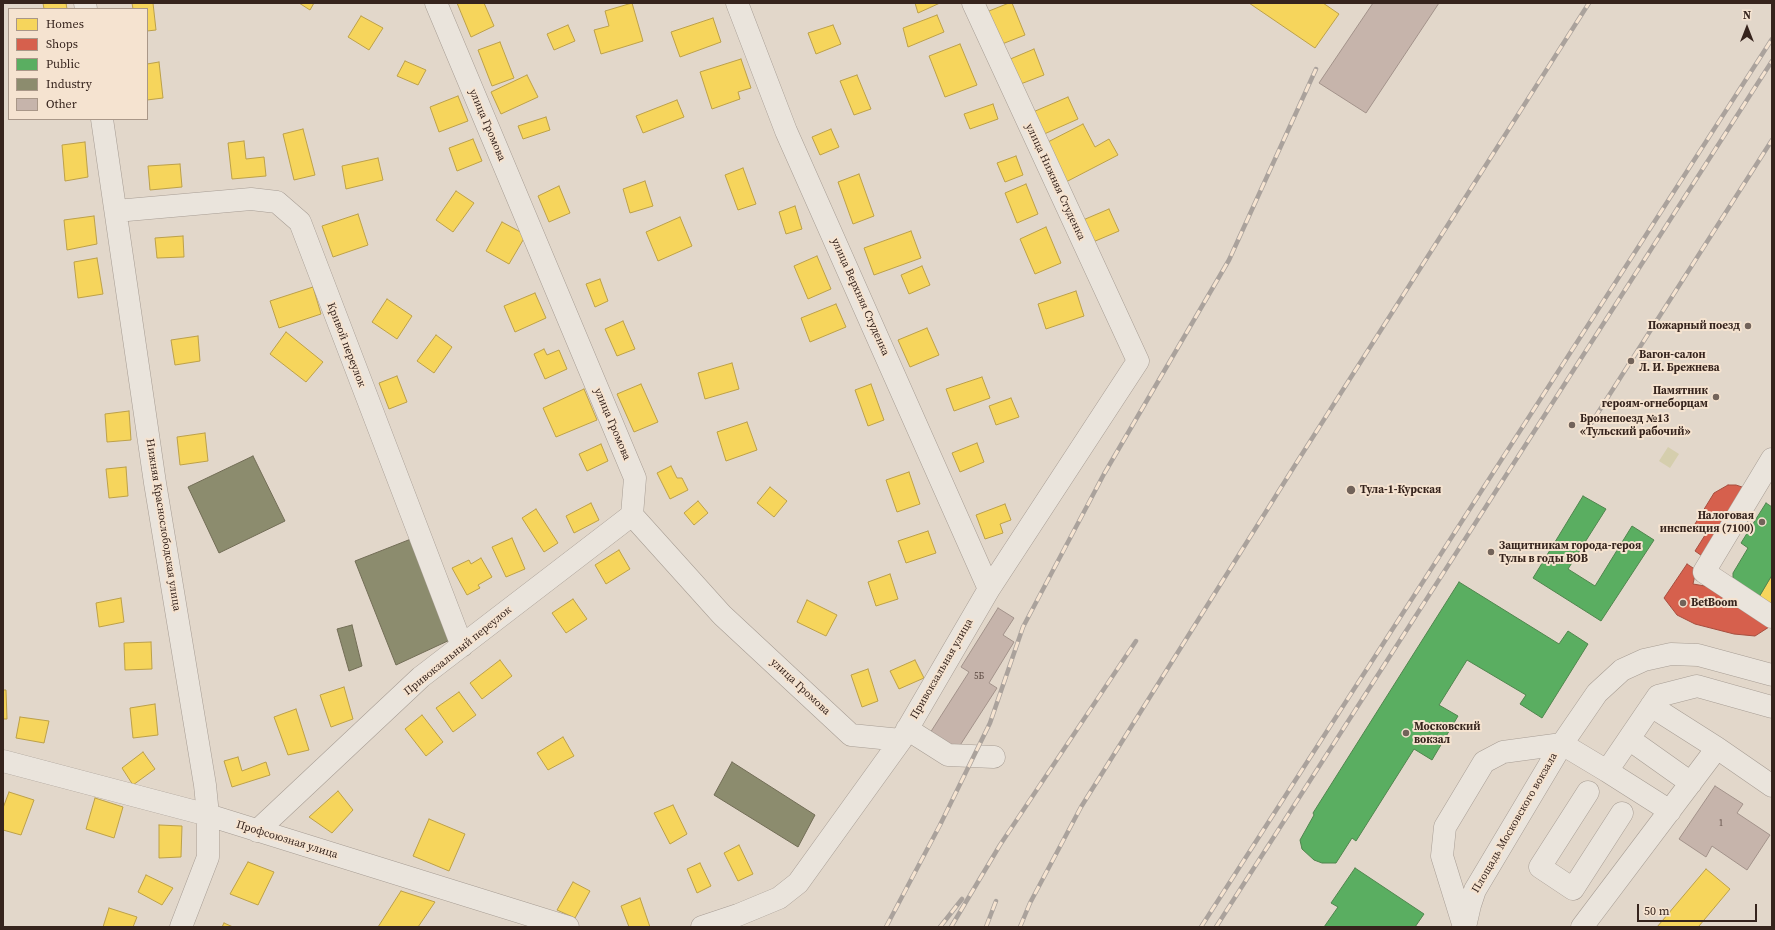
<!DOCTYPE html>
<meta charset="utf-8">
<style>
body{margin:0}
#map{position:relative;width:1775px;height:930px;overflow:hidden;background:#e2d7ca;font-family:"Source Serif 4",serif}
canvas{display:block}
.frame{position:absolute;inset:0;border:4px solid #36241d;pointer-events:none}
.legend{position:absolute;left:8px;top:8px;width:140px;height:112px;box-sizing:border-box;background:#f5e3d0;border:1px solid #a99788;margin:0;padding:5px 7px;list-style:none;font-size:12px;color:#36241d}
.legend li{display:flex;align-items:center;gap:8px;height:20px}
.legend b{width:20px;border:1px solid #a99788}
.north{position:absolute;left:1727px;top:8px;width:40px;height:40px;-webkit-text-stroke:3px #f5e3d0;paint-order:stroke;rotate:0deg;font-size:11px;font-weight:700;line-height:16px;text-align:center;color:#36241d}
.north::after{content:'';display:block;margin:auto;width:14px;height:18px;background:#36241d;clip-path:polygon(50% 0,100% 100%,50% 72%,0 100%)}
.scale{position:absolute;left:1637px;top:904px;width:120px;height:18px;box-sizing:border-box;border:2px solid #36241d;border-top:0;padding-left:5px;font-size:12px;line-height:14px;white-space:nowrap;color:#36241d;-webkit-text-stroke:3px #f5e3d0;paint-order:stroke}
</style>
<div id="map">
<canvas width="1775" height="930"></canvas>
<div class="frame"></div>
<ul class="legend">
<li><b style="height:11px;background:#f6d55c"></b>Homes</li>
<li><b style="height:11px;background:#d6604d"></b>Shops</li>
<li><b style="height:11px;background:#5aae61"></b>Public</li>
<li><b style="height:11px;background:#8c8c6e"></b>Industry</li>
<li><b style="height:11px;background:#c6b4ab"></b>Other</li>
</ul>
<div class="north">N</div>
<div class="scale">50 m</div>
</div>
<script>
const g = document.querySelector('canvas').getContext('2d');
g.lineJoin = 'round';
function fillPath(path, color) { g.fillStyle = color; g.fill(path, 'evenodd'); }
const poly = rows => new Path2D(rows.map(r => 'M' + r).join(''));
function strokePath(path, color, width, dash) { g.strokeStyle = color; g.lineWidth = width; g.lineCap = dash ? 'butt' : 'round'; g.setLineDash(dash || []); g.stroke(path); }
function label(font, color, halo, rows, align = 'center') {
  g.font = font + ' "Source Serif 4",serif'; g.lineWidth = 4; g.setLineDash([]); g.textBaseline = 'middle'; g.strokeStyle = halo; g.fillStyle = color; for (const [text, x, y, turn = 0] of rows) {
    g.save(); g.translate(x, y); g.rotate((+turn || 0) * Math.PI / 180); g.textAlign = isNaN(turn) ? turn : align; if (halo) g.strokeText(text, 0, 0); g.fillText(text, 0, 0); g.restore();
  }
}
fillPath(poly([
 [1668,447,1679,454,1670,468,1659,461]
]), '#d5cead');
const homes = poly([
 [43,3,66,3,67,9,44,9,43,3],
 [132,3,153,3,156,30,147,31,147,9,133,9,132,3],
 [299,3,314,3,310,10,299,3],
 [457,3,484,3,494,26,471,37,457,3],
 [632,3,643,41,601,54,594,30,609,26,605,11,632,3],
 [915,3,940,3,918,13,915,3],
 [1009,3,1012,3,1025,35,997,46,984,13,1009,3],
 [1249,3,1323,3,1339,14,1315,48,1249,3],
 [937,15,944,32,908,47,903,28,937,15],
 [361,16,383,28,369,50,348,37,361,16],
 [713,18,721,42,680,57,671,32,713,18],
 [568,25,575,41,554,50,547,34,568,25],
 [833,25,841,44,816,54,808,33,833,25],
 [500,42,514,78,492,86,478,50,500,42],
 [960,44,977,85,945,97,929,56,960,44],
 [1034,49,1044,75,1018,85,1008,60,1034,49],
 [741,59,751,88,738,92,740,99,712,109,700,72,741,59],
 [405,61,426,70,418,85,397,76,405,61],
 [159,62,163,98,147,100,147,64,159,62],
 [527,75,538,97,501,114,491,92,527,75],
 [857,75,871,109,854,115,840,81,857,75],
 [458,96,468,121,439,132,430,107,458,96],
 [1068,97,1078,119,1042,135,1033,112,1068,97],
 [677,100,684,117,643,133,636,116,677,100],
 [993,104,998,119,970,129,964,114,993,104],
 [546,117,550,130,523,139,518,126,546,117],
 [1083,124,1095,147,1109,139,1118,155,1064,183,1044,144,1083,124],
 [303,129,315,175,294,180,283,134,303,129],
 [831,129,839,147,820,155,812,137,831,129],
 [473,139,482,161,457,171,449,148,473,139],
 [244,141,246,159,264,157,266,176,232,179,228,143,244,141],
 [85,142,88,177,65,181,62,145,85,142],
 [1016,156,1023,175,1005,182,997,163,1016,156],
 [378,158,383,180,346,189,342,166,378,158],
 [180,164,182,187,150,190,148,166,180,164],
 [743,168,756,204,738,210,725,175,743,168],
 [859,174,874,216,853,224,838,182,859,174],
 [645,181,653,206,630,213,623,189,645,181],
 [1026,184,1038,214,1017,223,1005,193,1026,184],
 [559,186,570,213,549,222,538,196,559,186],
 [456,191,474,203,453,232,436,220,456,191],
 [795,206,802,229,786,234,779,212,795,206],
 [1109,209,1119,231,1093,242,1083,220,1109,209],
 [358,214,368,245,333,257,322,226,358,214],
 [94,216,97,244,67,250,64,220,94,216],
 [680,217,692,246,658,261,646,232,680,217],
 [502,222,526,235,509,264,486,251,502,222],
 [1046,227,1061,263,1035,274,1020,239,1046,227],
 [911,231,921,258,874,275,864,248,911,231],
 [183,236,184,257,157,258,155,238,183,236],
 [817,256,831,289,808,299,794,266,817,256],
 [97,258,103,294,78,298,74,262,97,258],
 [922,266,930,285,909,294,901,275,922,266],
 [600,279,608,301,595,307,586,284,600,279],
 [313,287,321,314,279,328,270,301,313,287],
 [1076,291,1084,316,1046,329,1038,304,1076,291],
 [535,293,546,318,515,332,504,306,535,293],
 [387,299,412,316,397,339,372,322,387,299],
 [836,304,846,327,810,342,801,318,836,304],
 [623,321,635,349,617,356,605,329,623,321],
 [927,328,939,355,910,367,898,340,927,328],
 [286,332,323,362,306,382,270,354,286,332],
 [436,335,452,347,434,373,417,361,436,335],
 [198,336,200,361,175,365,171,340,198,336],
 [544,349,547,355,559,350,567,369,545,379,534,354,544,349],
 [732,363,739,389,705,399,698,373,732,363],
 [397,376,407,402,389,409,379,383,397,376],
 [982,377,990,398,954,411,946,389,982,377],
 [641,384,658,422,634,432,617,394,641,384],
 [871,384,884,420,868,426,855,390,871,384],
 [584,389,597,420,556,437,543,408,584,389],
 [1011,398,1019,417,996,425,989,406,1011,398],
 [129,411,131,440,107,442,105,414,129,411],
 [747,422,757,450,726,461,717,432,747,422],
 [205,433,208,461,180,465,177,437,205,433],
 [977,443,984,462,960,472,952,453,977,443],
 [601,444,608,461,587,471,579,454,601,444],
 [671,466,677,478,682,478,688,490,670,499,657,473,671,466],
 [126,467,128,496,109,498,106,469,126,467],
 [909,472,920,504,897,512,886,480,909,472],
 [770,487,787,501,774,517,757,503,770,487],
 [698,501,708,513,694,525,684,513,698,501],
 [591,503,599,520,574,533,566,516,591,503],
 [1005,504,1011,520,1000,524,1003,533,985,539,976,515,1005,504],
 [536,509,558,543,544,552,522,518,536,509],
 [928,531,936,553,906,563,898,541,928,531],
 [512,538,525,569,506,577,492,547,512,538],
 [619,550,630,569,606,584,595,565,619,550],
 [481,558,492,577,478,585,480,588,467,595,452,568,469,560,471,564,481,558],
 [890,574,898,599,876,606,868,582,890,574],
 [1772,575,1772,605,1759,597,1772,575],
 [121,598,124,622,99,627,96,603,121,598],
 [573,599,587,619,566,633,552,613,573,599],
 [807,600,837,615,826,636,797,622,807,600],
 [151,642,152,669,125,670,124,643,151,642],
 [500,660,512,676,482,699,470,683,500,660],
 [915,660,924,678,899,689,890,671,915,660],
 [868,669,878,701,862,707,851,675,868,669],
 [344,687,353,719,331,727,320,695,344,687],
 [3,690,6,690,7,719,3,719,3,690],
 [459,692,476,715,453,732,436,708,459,692],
 [155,704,158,735,133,738,130,708,155,704],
 [296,709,309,750,288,755,274,717,296,709],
 [422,715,443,742,426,756,405,729,422,715],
 [20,717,49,721,44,743,16,738,20,717],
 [563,737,574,756,548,770,537,753,563,737],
 [143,752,155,769,133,785,122,768,143,752],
 [238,757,242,771,266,762,270,775,232,787,224,761,238,757],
 [338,791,353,810,332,833,309,817,338,791],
 [9,792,34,800,21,835,3,830,3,808,9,792],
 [95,798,123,807,114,838,86,829,95,798],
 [673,805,687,834,670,844,654,813,673,805],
 [429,819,465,834,449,871,413,856,429,819],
 [159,825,182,826,181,857,159,858,159,825],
 [739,845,753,874,738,881,724,853,739,845],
 [248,862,274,872,258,905,230,894,248,862],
 [700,863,711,886,697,893,687,869,700,863],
 [1706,869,1730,889,1699,926,1701,927,1657,927,1706,869],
 [146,875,173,888,162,905,138,892,146,875],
 [573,882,590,891,575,918,557,910,573,882],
 [401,891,435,902,418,927,378,927,401,891],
 [640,898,650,927,629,927,621,906,640,898],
 [109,908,137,917,133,927,103,927,109,908],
 [224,923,233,927,222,927,224,923]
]);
fillPath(homes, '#f6d55c');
strokePath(homes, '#bca049', 1);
const shops = poly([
 [1728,485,1736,485,1748,489,1705,558,1695,551,1707,532,1695,524,1714,493,1728,485],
 [1687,564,1696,570,1693,584,1717,588,1769,627,1755,636,1734,634,1695,624,1677,615,1664,598,1687,564]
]);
fillPath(shops, '#d6604d');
strokePath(shops, '#a64e3f', 1);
const public = poly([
 [1583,496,1606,509,1568,569,1595,586,1632,526,1654,540,1601,621,1533,578,1583,496],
 [1766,503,1772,507,1772,575,1759,597,1733,580,1733,573,1748,548,1741,543,1766,503],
 [1459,582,1559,644,1568,631,1588,644,1542,718,1520,704,1526,695,1467,660,1439,705,1458,716,1432,760,1414,749,1356,841,1352,838,1336,863,1322,863,1314,860,1302,849,1300,840,1314,815,1313,813,1459,582],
 [1355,868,1424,914,1415,927,1324,927,1338,907,1331,903,1355,868]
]);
fillPath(public, '#5aae61');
strokePath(public, '#4f854d', 1);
const industry = poly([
 [253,456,285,521,219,553,188,487,253,456],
 [411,539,452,639,396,665,355,561,411,539],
 [352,625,362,666,349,671,337,629,352,625],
 [732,762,815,815,798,847,714,795,732,762]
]);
fillPath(industry, '#8c8c6e');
strokePath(industry, '#726d56', 1);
const building = poly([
 [1373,3,1439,3,1366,113,1319,83,1373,3],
 [998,608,1014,618,1003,635,1014,642,989,683,997,688,957,750,930,733,969,672,961,667,998,608],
 [1715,786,1743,804,1737,813,1770,835,1747,870,1712,846,1706,857,1679,839,1715,786]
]);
fillPath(building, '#c6b4ab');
strokePath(building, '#a2928a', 1);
const minor = poly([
 [85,3,86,9],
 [436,3,635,478,632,515,722,615,851,735,901,740],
 [737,3,786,131,989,589],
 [102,119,155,483,205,785,208,815,208,857,181,927],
 [116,211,251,199,277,202,300,222,462,646],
 [1772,459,1704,572,1772,617],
 [1651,706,1717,748,1772,786],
 [907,729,948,755,994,757],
 [1629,739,1691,783],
 [1562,744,1607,771],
 [3,761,208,815,568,927],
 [1588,792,1540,867,1573,889,1622,813],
 [1670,811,1607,771,1658,696,1697,686,1772,707],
 [257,831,421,677,632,515],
 [702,927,738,915,779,898,798,883,901,740,989,589,1138,361,973,3],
 [1464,927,1442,856,1445,827,1484,762,1503,752,1562,744],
 [1465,927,1470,905,1475,890,1562,744,1597,693,1622,670,1644,660,1671,654,1698,655,1772,675],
 [1582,927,1717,748]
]);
strokePath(minor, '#a79d94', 23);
strokePath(minor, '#eae4dc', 22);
const rail = poly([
 [1585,433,1772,140],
 [886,927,940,825,990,723,1023,627,1104,474,1229,260,1316,69],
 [940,927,962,899],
 [951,927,1000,845,1136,641],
 [986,927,996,901],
 [1020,927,1030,903,1081,807,1297,462,1589,3],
 [1201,927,1772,39],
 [1216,927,1772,61]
]);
strokePath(rail, '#aaa29c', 4.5);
strokePath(rail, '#f5e3d0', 3, [9]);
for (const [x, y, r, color] of [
 [1748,326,4,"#72635a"],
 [1631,361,4,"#72635a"],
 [1716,397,4,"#72635a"],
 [1572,425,4,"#72635a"],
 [1351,490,5,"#72635a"],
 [1762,522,4,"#72635a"],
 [1491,552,4,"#72635a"],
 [1683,603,4,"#72635a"],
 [1406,733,4,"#72635a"]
]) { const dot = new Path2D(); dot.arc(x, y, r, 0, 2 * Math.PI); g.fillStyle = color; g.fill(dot); strokePath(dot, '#f5e3d0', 1.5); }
label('9px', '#5a4840', null, [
 ["5Б",979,677],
 ["1",1721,824]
]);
label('11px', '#36241d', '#f5e3d0', [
 ["улица Громова",487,125,67],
 ["улица Нижняя Cтуденкa",1055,182,65],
 ["улица Верхняя Cтуденка",860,297,66],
 ["Кривой переулок",346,345,69],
 ["улица Громова",612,424,67],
 ["Нижняя Краснослободская улица",163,525,81],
 ["Привокзальный переулок",458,651,-39],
 ["Привокзальная улица",942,669,-60],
 ["улица Громова",800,687,43],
 ["Площадь Московского вокзала",1515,823,-60],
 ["Профсоюзная улица",287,840,17]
]);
label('bold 11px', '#36241d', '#f5e3d0', [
 ["Пожарный поезд",1740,326,"right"],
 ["Вагон-салон",1639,355],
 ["Л. И. Брежнева",1639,368],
 ["Памятник",1708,391,"right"],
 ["героям-огнеборцам",1708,404,"right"],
 ["Бронепоезд №13",1580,419],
 ["«Тульский рабочий»",1580,432],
 ["Тула-1-Курская",1360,490],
 ["Налоговая",1754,516,"right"],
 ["инспекция (7100)",1754,529,"right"],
 ["Защитникам города-героя",1499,546],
 ["Тулы в годы ВОВ",1499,559],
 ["BetBoom",1691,603],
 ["Московский",1414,727],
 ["вокзал",1414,740]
], 'left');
</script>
